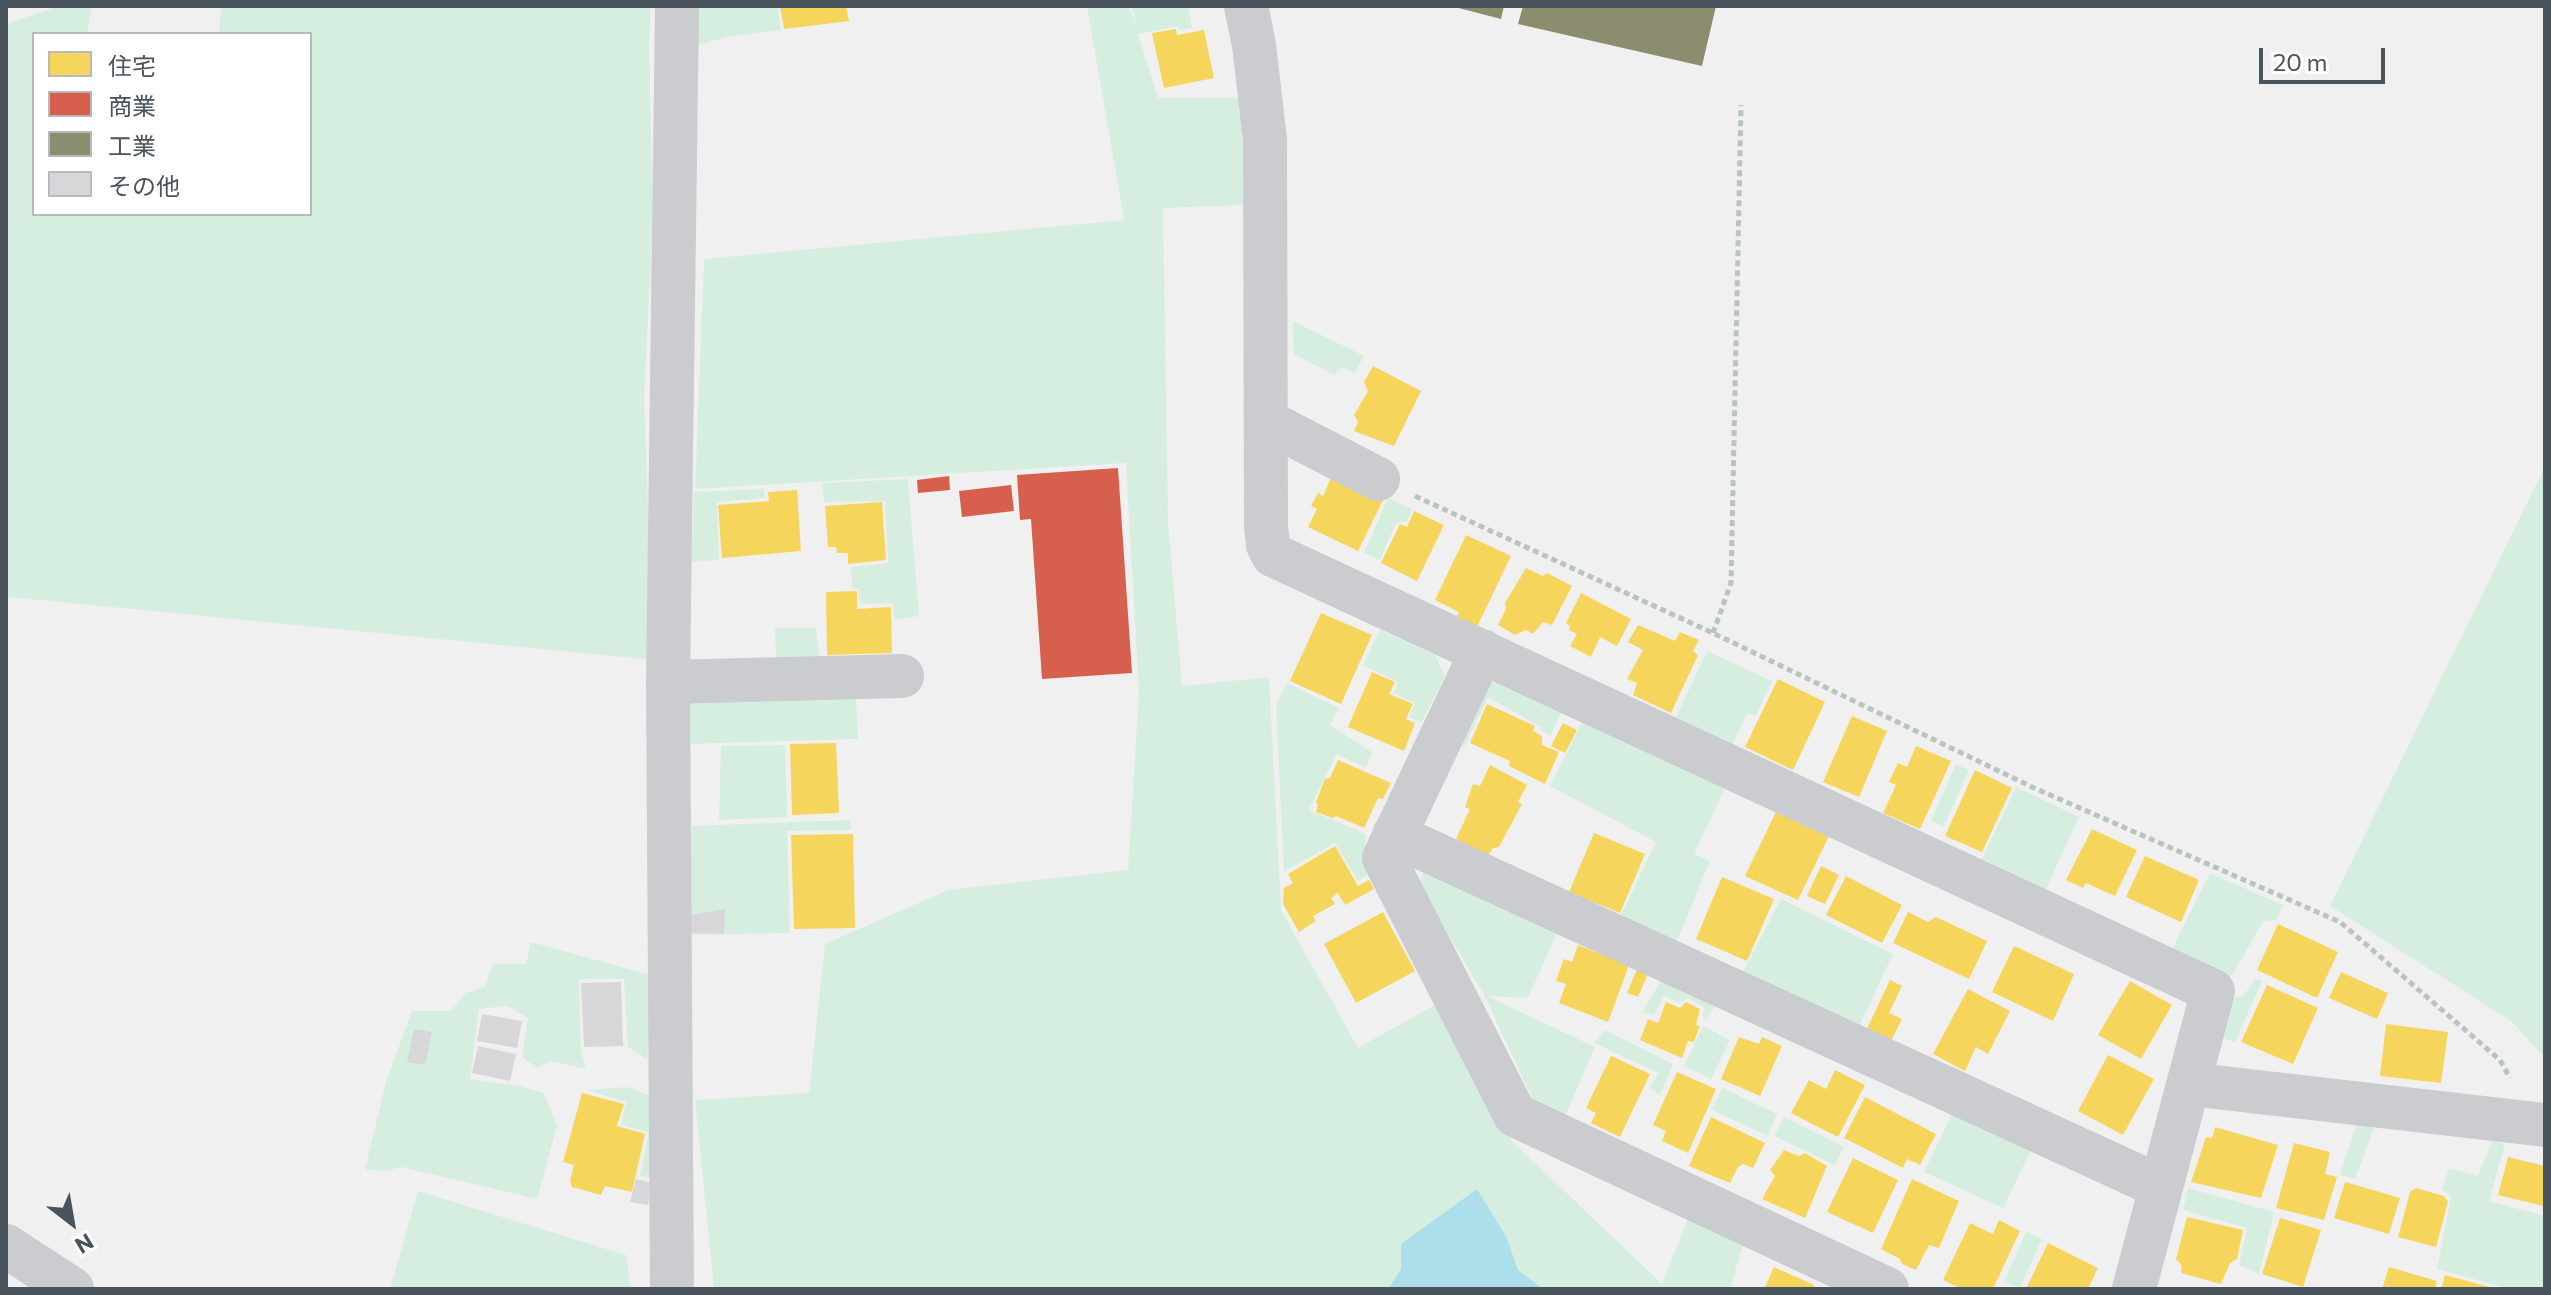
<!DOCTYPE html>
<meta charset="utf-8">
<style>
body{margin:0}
#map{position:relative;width:2551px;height:1295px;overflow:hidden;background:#f1f0f0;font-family:Commissioner,"Noto Sans JP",sans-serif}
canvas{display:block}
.frame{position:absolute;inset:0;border:8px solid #48535c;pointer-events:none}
.legend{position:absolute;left:32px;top:32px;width:280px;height:184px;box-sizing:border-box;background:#fff;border:2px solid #b6babe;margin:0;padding:10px 14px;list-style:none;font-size:24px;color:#48535c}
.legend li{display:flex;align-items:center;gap:16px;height:40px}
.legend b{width:40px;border:2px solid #b6babe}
.north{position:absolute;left:32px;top:1183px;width:80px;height:80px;-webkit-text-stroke:6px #fff;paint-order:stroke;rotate:149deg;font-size:22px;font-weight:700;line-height:32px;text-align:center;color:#48535c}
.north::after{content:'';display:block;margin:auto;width:28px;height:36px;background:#48535c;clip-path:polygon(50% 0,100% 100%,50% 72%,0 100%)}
.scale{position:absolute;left:2259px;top:48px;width:126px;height:36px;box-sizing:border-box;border:4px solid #48535c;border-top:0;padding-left:10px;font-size:24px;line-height:28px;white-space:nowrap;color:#48535c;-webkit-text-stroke:6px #fff;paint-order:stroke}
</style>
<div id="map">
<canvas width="2551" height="1295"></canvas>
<div class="frame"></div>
<ul class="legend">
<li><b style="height:22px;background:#f6d55c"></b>住宅</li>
<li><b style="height:22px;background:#d6604d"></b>商業</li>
<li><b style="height:22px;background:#8c8c6e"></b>工業</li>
<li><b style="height:22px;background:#d7d7d9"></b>その他</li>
</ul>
<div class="north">N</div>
<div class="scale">20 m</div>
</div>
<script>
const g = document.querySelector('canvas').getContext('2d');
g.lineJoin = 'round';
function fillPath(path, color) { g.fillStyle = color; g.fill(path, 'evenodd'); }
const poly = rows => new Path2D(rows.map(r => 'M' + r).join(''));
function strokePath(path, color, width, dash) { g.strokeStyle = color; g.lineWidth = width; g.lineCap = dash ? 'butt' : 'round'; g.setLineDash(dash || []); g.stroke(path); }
fillPath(poly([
 [59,6,92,6,87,34,34,34,34,214,310,214,310,34,219,34,221,6,651,6,649,42,653,216,644,399,654,660,9,597,6,614,6,24],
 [692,6,778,6,781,30,726,37,692,47],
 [1087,6,1129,6,1136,25,1133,8,1188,6,1192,28,1179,30,1178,26,1138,34,1158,98,1241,98,1245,205,1163,208,1168,521,1182,686,1269,677,1281,910,1358,1048,1440,1002,1512,1141,1662,1284,1690,1214,1743,1244,1730,1289,1543,1289,1518,1270,1506,1236,1401,1269,1388,1289,714,1289,695,1100,809,1093,825,944,948,890,1128,870,1139,692,1126,463,695,489,704,259,1124,220],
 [1293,321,1364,356,1355,373,1342,367,1334,375,1294,354],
 [2545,466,2545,1058,2511,1021,2330,906],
 [908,479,919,616,895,620,893,603,860,604,859,589,852,588,851,567,888,563,885,501,824,502,822,483],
 [764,489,765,498,717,502,719,560,691,562,694,492],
 [1388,498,1412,509,1407,522,1396,523,1380,560,1364,553],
 [775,628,816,628,820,659,776,660],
 [1380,630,1435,655,1445,676,1422,722,1409,717,1415,704,1394,693,1398,682,1363,665],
 [1707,651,1772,681,1756,716,1747,713,1732,746,1675,719],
 [1287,683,1339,708,1330,725,1372,752,1366,768,1337,754,1309,810,1366,834,1365,855,1373,871,1358,881,1335,843,1284,872,1276,705],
 [1490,683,1505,683,1562,711,1550,736,1541,730,1540,727,1488,697,1464,748,1458,744],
 [856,698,858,739,688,744,686,700],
 [1583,720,1725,788,1694,854,1710,861,1676,943,1620,917,1656,842,1550,786],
 [785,745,787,817,719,820,721,746],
 [1956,764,1969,770,1944,826,1931,821],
 [2016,787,2079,817,2044,893,1980,863],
 [850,820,851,830,787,831,790,933,685,935,692,826],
 [1426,867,1560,926,1528,998,1487,996,1595,1047,1566,1114,1535,1104,1484,995,1418,883],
 [2210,873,2283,905,2276,920,2263,921,2232,976,2223,978,2172,949],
 [1781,899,1893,954,1857,1031,1742,974],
 [531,942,654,976,647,1060,628,1047,624,979,579,979,581,1050,586,1069,551,1061,538,1068,522,1057,528,1018,507,1006,479,1009,470,1079,519,1086,544,1093,557,1126,537,1199,401,1167,386,1171,365,1169,386,1082,412,1011,451,1011,466,993,485,987,493,964,526,964],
 [1663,977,1716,1003,1706,1020,1702,1016,1705,1008,1688,998,1680,1003,1664,996,1654,1015,1642,1012],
 [2255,979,2262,981,2235,1042,2213,1035,2222,1000,2243,996],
 [1703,1026,1730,1040,1711,1079,1684,1066],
 [1605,1030,1673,1064,1660,1095,1650,1088,1658,1073,1594,1043],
 [627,1087,652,1096,653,1178,640,1176,649,1132,621,1125,626,1102,587,1090],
 [1722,1088,1777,1114,1768,1136,1712,1110],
 [1953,1112,2032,1148,2003,1208,1924,1172],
 [1784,1117,1844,1147,1835,1165,1774,1136],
 [2357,1123,2374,1128,2355,1179,2340,1175],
 [2492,1141,2505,1144,2489,1201,2545,1216,2545,1289,2511,1289,2437,1269,2451,1197,2442,1189,2449,1168,2478,1176],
 [2188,1188,2274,1212,2259,1274,2239,1265,2247,1228,2183,1210],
 [418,1191,626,1255,631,1289,390,1289],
 [2026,1232,2042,1239,2020,1288,2004,1282]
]), '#d6eedf');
fillPath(poly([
 [1477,1189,1506,1236,1518,1270,1543,1289,1388,1289,1401,1269,1401,1244]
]), '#acdeeb');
fillPath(poly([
 [780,6,846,6,849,21,784,29],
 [1176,29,1177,35,1204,30,1214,78,1164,88,1152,33],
 [1373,366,1421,391,1394,446,1354,431,1358,422,1354,415,1368,391,1364,382],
 [1334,471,1385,496,1358,551,1308,527,1317,509,1311,506,1318,493,1323,496],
 [797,490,801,551,722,558,718,505,769,501,768,492],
 [882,502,886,560,848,564,848,553,837,553,836,547,828,547,825,506],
 [1414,511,1444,525,1417,581,1381,563,1400,524,1407,527],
 [1466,535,1511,556,1477,627,1456,617,1459,612,1435,600],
 [1526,568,1543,576,1547,573,1572,586,1552,625,1543,622,1533,634,1526,630,1515,635,1498,625,1506,609,1505,603],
 [857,591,857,609,891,607,892,653,827,655,826,592],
 [1581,593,1631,619,1617,646,1600,637,1591,657,1570,646,1577,634,1569,630,1570,626,1566,623],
 [1321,613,1372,635,1341,704,1290,681],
 [1638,625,1675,641,1680,632,1699,640,1693,651,1698,655,1671,713,1633,695,1637,683,1627,679,1643,650,1628,642],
 [1372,672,1395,682,1389,694,1413,704,1406,719,1415,723,1404,751,1348,727],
 [1778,679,1825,702,1793,770,1745,747],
 [1487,704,1535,726,1533,731,1542,736,1542,745,1559,752,1545,784,1509,766,1510,761,1470,743],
 [1852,716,1887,731,1859,797,1823,782],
 [1563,723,1577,730,1565,753,1551,746],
 [836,743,839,813,792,815,790,744],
 [1916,746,1951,761,1920,829,1883,813,1896,785,1889,782,1898,763,1907,767],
 [1338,760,1391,783,1383,799,1378,798,1364,828,1336,816,1333,818,1316,812,1318,805,1316,802,1325,779,1330,778],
 [1490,765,1527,785,1518,802,1522,804,1499,847,1493,848,1487,857,1456,839,1470,809,1465,807,1473,784,1480,786],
 [1975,770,2012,788,1982,852,1945,836],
 [1776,812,1829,836,1798,900,1745,876],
 [2092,829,2137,850,2115,896,2086,883,2083,888,2066,880],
 [1594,833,1645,854,1620,913,1569,892],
 [853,834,855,928,794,929,791,835],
 [1335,846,1358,886,1369,880,1374,889,1345,905,1338,893,1331,898,1335,904,1313,916,1316,921,1299,932,1283,904,1284,888,1293,883,1288,874],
 [2145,856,2199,880,2181,922,2126,897],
 [1821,866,1839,875,1825,904,1807,896],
 [1846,876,1902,905,1882,943,1826,915],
 [1722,877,1774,899,1747,961,1696,939],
 [1383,912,1415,971,1356,1003,1324,944],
 [1908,912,1928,922,1936,917,1987,941,1969,979,1893,943],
 [2278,924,2338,952,2317,998,2257,970],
 [1578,945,1629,965,1608,1022,1559,1003,1566,984,1556,981,1564,959,1572,962],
 [2014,946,2074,974,2053,1021,1992,992],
 [1637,969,1648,974,1638,997,1627,993],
 [2341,972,2388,993,2377,1019,2329,998],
 [1890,980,1902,986,1889,1013,1902,1019,1888,1047,1864,1035],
 [2130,981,2172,1005,2141,1059,2098,1035],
 [2267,985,2318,1008,2293,1064,2241,1042],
 [1968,989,2010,1011,1988,1054,1976,1047,1965,1071,1933,1054],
 [1666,1002,1680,1008,1686,1002,1700,1009,1696,1025,1700,1026,1694,1042,1688,1041,1682,1058,1640,1040,1648,1019,1658,1023],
 [2386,1024,2448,1032,2441,1083,2380,1076],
 [1739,1037,1759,1044,1762,1037,1782,1046,1760,1096,1721,1079],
 [2108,1055,2154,1079,2123,1135,2078,1111],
 [1611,1056,1650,1074,1620,1137,1591,1123,1596,1113,1586,1108],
 [1835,1070,1865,1085,1838,1137,1791,1113,1809,1080,1826,1089],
 [1677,1072,1716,1089,1688,1153,1662,1141,1666,1131,1653,1125],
 [582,1093,624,1104,617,1126,645,1134,632,1192,605,1186,601,1195,572,1187,570,1181,574,1165,563,1162],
 [1865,1097,1936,1134,1920,1165,1907,1159,1903,1168,1844,1138],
 [1711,1117,1765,1143,1753,1168,1743,1164,1738,1167,1730,1183,1689,1166],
 [2215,1127,2278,1145,2261,1198,2191,1182,2206,1137,2212,1138],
 [2294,1143,2330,1152,2325,1174,2337,1177,2324,1220,2276,1208],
 [1784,1150,1799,1156,1805,1153,1827,1166,1805,1218,1762,1199,1775,1176,1770,1170],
 [2508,1157,2545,1166,2543,1206,2498,1195],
 [1853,1158,1898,1180,1873,1233,1827,1212],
 [1912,1179,1959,1201,1939,1248,1929,1245,1916,1270,1902,1264,1900,1259,1881,1249],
 [2345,1182,2400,1198,2389,1234,2334,1218],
 [2416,1188,2444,1196,2448,1202,2436,1247,2398,1237,2410,1192],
 [2187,1217,2243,1230,2237,1259,2230,1263,2221,1284,2181,1273,2182,1266,2176,1259],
 [2280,1218,2321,1230,2303,1287,2262,1274],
 [1999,1220,2020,1231,1993,1289,1962,1289,1943,1280,1970,1223,1993,1234],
 [2048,1243,2098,1268,2088,1289,2026,1289],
 [1774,1267,1814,1285,1812,1289,1764,1289],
 [2389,1267,2437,1281,2435,1289,2382,1289],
 [2445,1275,2493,1288,2493,1289,2441,1289]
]), '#f6d55c');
fillPath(poly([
 [1118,468,1132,673,1042,679,1031,519,1020,520,1017,475],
 [949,476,950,490,918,493,917,480],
 [1011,485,1014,511,962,517,959,491]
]), '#d6604d');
fillPath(poly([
 [1451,6,1504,6,1501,19],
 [1523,6,1716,6,1702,66,1518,24]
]), '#8c8c6e');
fillPath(poly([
 [725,909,724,934,691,933,685,916],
 [621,982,623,1046,584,1047,581,983],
 [482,1014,522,1021,517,1048,477,1041],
 [414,1029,432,1032,425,1065,407,1062],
 [478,1046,516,1054,510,1081,472,1073],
 [636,1179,651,1183,648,1205,630,1202]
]), '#d7d7d9');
strokePath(poly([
 [1415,496,1713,633,2032,787,2340,922,2500,1060,2510,1078],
 [1713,633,1731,583,1741,105]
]), '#b8c4c0', 5, [6, 4]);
strokePath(poly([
 [1246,6,1254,45,1265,140,1266,527,1268,545,1273,555,2213,991,2134,1289],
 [1266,421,1378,479],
 [1482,651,1384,858,1515,1115,1887,1289],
 [668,682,902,676],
 [1394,835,2161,1187],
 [2189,1084,2545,1125],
 [6,1246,72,1289],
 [672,1289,668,682,677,6]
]), '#cacccf', 44);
</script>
